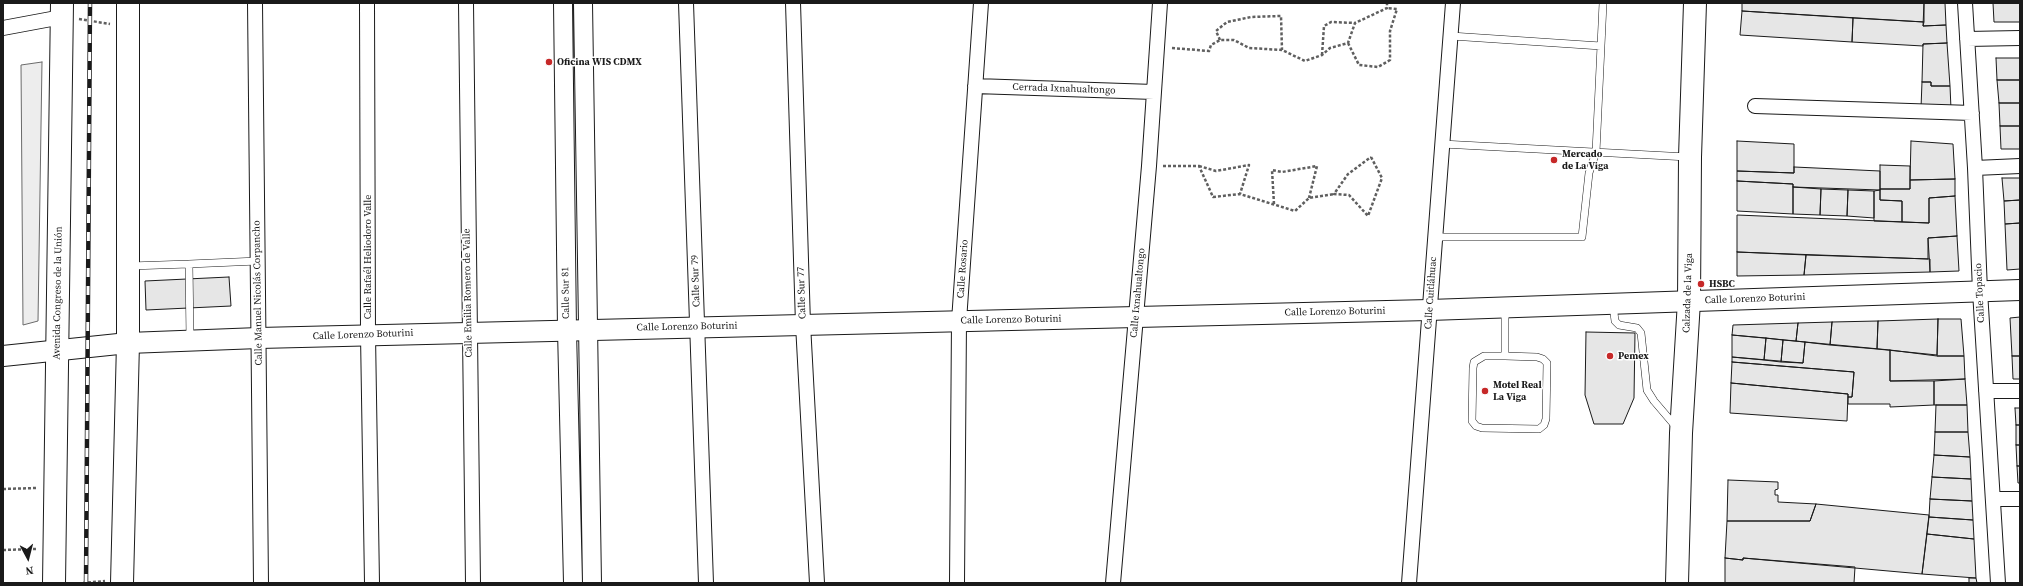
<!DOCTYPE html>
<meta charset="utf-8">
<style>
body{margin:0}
#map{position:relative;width:2023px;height:586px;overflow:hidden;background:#fff;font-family:"Source Serif 4",serif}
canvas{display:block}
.frame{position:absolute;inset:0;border:4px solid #1a1a1a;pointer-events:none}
.north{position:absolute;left:8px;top:538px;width:40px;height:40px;-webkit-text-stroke:3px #fff;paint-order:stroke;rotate:173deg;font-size:11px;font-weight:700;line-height:16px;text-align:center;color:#1a1a1a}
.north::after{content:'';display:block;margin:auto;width:14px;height:18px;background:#1a1a1a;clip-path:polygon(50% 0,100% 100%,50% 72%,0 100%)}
</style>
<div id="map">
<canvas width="2023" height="586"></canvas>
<div class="frame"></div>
<div class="north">N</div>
</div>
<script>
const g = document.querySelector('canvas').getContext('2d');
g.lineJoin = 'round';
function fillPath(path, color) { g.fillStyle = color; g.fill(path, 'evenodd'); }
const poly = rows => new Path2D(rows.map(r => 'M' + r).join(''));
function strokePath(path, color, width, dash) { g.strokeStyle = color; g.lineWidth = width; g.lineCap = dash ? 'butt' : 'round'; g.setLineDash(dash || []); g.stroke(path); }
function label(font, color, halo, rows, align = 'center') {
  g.font = font + ' "Source Serif 4",serif'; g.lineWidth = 3; g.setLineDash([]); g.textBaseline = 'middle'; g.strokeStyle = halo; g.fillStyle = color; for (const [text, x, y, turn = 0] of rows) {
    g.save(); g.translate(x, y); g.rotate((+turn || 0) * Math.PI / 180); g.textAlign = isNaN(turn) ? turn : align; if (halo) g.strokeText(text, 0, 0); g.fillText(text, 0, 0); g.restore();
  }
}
const built = poly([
 [42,62,38,321,23,325,21,65,42,62]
]);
fillPath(built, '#ededed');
strokePath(built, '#6a6a6a', 1);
const building = poly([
 [1742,3,1924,3,1924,22,1742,11,1742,3],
 [1924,3,1945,3,1946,25,1923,26,1924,3],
 [1993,3,2020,3,2020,22,1994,22,1993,3],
 [1742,11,1853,18,1852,42,1740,35,1742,11],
 [1853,18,1924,22,1923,26,1946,25,1947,43,1923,44,1923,46,1852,42,1853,18],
 [1947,43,1950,86,1931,86,1931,82,1922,82,1923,44,1947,43],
 [1996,58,2020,58,2020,80,1997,80,1996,58],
 [1997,80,2020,80,2020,103,1999,103,1997,80],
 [1922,82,1931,82,1931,86,1950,86,1951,109,1921,108,1922,82],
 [1999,103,2020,103,2020,126,2000,126,1999,103],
 [2000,126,2020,126,2020,149,2001,149,2000,126],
 [1737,141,1794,144,1794,173,1737,171,1737,141],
 [1911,141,1953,144,1955,179,1910,180,1911,141],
 [1880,165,1910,166,1910,189,1880,189,1880,165],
 [1794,167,1880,171,1880,190,1793,187,1793,184,1737,181,1737,171,1794,173,1794,167],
 [2002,178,2020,178,2020,200,2004,201,2002,178],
 [1955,179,1955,196,1929,198,1929,223,1902,222,1902,201,1880,200,1880,189,1910,189,1910,180,1955,179],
 [1737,181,1793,184,1793,214,1737,211,1737,181],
 [1793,187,1821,189,1820,215,1793,214,1793,187],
 [1821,189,1848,190,1847,216,1820,215,1821,189],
 [1848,190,1874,191,1874,218,1847,216,1848,190],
 [1880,190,1880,200,1902,201,1902,222,1874,221,1874,191,1880,190],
 [1955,196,1957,236,1928,238,1928,259,1737,252,1737,215,1929,223,1929,198,1955,196],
 [2020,200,2020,223,2005,224,2004,201,2020,200],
 [2020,223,2020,269,2007,270,2005,224,2020,223],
 [1957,236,1959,271,1930,272,1928,238,1957,236],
 [1737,252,1806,255,1804,275,1737,276,1737,252],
 [1806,255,1930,259,1930,272,1804,275,1806,255],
 [229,277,231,306,146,310,145,281,229,277],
 [2020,317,2020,356,2012,356,2010,318,2020,317],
 [1938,319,1937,355,1877,349,1878,321,1938,319],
 [1938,319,1961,319,1964,356,1937,356,1938,319],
 [1878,321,1877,349,1830,345,1832,322,1878,321],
 [1832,322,1830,345,1796,341,1798,323,1832,322],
 [1798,323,1796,341,1732,335,1733,325,1798,323],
 [1586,332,1635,333,1634,398,1623,424,1594,424,1585,395,1586,332],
 [1732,335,1766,338,1764,360,1732,357,1732,335],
 [1766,338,1783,340,1781,362,1764,360,1766,338],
 [1783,340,1805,342,1803,363,1781,362,1783,340],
 [1805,342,1890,350,1890,381,1934,381,1934,405,1890,407,1890,404,1848,404,1848,397,1852,397,1854,372,1732,362,1732,357,1803,363,1805,342],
 [1890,350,1937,356,1964,356,1965,379,1890,381,1890,350],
 [2012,356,2020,356,2020,379,2013,379,2012,356],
 [1732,362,1854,372,1852,397,1848,397,1848,394,1731,383,1732,362],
 [1965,379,1967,405,1934,405,1934,381,1965,379],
 [1731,383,1848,394,1847,421,1730,413,1731,383],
 [1936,405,1967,405,1968,432,1935,432,1936,405],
 [2015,408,2020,408,2020,425,2016,425,2015,408],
 [2016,425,2020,425,2020,445,2016,445,2016,425],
 [1935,432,1968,432,1970,457,1934,455,1935,432],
 [2016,445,2020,445,2020,466,2017,466,2016,445],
 [1934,455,1970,457,1971,479,1932,477,1934,455],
 [2017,466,2020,466,2020,483,2018,483,2017,466],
 [1932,477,1971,479,1972,501,1930,499,1932,477],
 [1728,480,1778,482,1778,489,1775,490,1775,495,1778,495,1778,502,1816,504,1810,521,1727,521,1728,480],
 [1930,499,1972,501,1973,520,1929,517,1930,499],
 [1816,504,1929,515,1922,574,1743,558,1743,560,1725,558,1727,521,1810,521,1816,504],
 [1929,517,1973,520,1974,539,1927,534,1929,517],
 [1927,534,1974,539,1976,578,1922,574,1927,534],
 [1725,558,1743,560,1743,558,1855,567,1854,583,1725,583,1725,558],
 [1969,578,1976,578,1977,583,1969,583,1969,578]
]);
fillPath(building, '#e6e6e6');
strokePath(building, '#1a1a1a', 1);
const service = poly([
 [1451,36,1601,46],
 [1442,144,1688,157],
 [1435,237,1582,237,1589,173,1596,152,1603,3],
 [189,264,258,261],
 [130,266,189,264,190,339],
 [1613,305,1615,321,1619,325,1637,328,1641,333,1647,390,1654,401,1677,428],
 [1505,356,1484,356,1474,362,1473,368,1472,421,1476,426,1482,428,1539,429,1544,425,1546,419,1547,363,1543,359,1537,357,1505,356,1505,309]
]);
const minor = poly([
 [255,3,261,583],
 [367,3,368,335,372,583],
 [466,3,473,583],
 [686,3,706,583],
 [793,3,803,324,817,583],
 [1965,3,1975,168,1980,291,1998,583],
 [3,28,62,17],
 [1967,39,2020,38],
 [975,86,1154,92],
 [1755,106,1972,113],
 [1975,168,2020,166],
 [1986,391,2020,391],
 [1993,499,2020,499],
 [957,583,959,321,981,3],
 [1113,583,1149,166,1160,3],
 [1409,583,1453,3]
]);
const tertiary = poly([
 [563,3,567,330,573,583],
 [583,3,592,583]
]);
const secondary = poly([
 [3,356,128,343,259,338,1429,310,2020,290]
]);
const primary = poly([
 [54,583,62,3],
 [122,583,128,343,128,3],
 [1677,583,1681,433,1689,301,1690,157,1695,3]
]);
strokePath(service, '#1a1a1a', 8);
strokePath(minor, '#1a1a1a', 16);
strokePath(tertiary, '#1a1a1a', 20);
strokePath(secondary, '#1a1a1a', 22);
strokePath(primary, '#1a1a1a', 24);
strokePath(poly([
 [79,19,110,24],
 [1220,40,1216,31,1227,22,1251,17,1281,16,1282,50],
 [1348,43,1359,65,1378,67,1390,60,1390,31,1397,9,1387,8],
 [1172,48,1209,51,1211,45,1220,40,1234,40,1249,48,1282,50,1305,61,1322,55,1330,48,1348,43,1355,23,1387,8,1387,3],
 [1322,55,1324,26,1331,22,1355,23],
 [1371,157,1382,178,1368,216,1349,195,1334,194,1348,174,1371,157],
 [1163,166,1199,166,1213,197,1240,194,1295,211,1309,198,1334,194],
 [1199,166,1216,171,1249,165,1240,194],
 [1274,204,1272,170,1282,172,1317,166,1309,198],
 [3,489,36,488],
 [3,550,36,549],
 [83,583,105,581]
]), '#5f5f5f', 2.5, [3, 2]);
strokePath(service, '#fff', 7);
strokePath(minor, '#fff', 14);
strokePath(tertiary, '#fff', 18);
strokePath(secondary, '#fff', 20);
strokePath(primary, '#fff', 22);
const rail = poly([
 [86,583,90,3]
]);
strokePath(rail, '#1a1a1a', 4.5);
strokePath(rail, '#fff', 3, [9]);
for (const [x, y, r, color] of [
 [549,62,4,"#c62828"],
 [1554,160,4,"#c62828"],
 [1701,284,4,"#c62828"],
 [1610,356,4,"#c62828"],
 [1485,391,4,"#c62828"]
]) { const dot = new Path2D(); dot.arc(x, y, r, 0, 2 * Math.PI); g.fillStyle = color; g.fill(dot); strokePath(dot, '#fff', 1.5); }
label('bold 10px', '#1a1a1a', '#fff', [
 ["Oficina WIS CDMX",557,62],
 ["Mercado",1562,154],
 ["de La Viga",1562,166],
 ["HSBC",1709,284],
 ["Pemex",1618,356],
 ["Motel Real",1493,385],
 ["La Viga",1493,397]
], 'left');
label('10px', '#1a1a1a', '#fff', [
 ["Cerrada Ixnahualtongo",1064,89,2],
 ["Calle Rafaél Heliodoro Valle",368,257,-90],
 ["Calle Rosario",963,269,-86],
 ["Calle Sur 79",696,281,-92],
 ["Avenida Congreso de la Unión",58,293,-89],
 ["Calle Manuel Nicolás Corpancho",258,293,-91],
 ["Calle Emilia Romero de Valle",468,293,-91],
 ["Calle Sur 81",566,293,-91],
 ["Calle Sur 77",802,293,-92],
 ["Calle Ixnahualtongo",1138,293,-85],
 ["Calle Cuitláhuac",1431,293,-86],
 ["Calzada de la Viga",1688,293,-88],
 ["Calle Topacio",1980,293,-93],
 ["Calle Lorenzo Boturini",1755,299,-2],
 ["Calle Lorenzo Boturini",1335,312,-1],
 ["Calle Lorenzo Boturini",1011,320,-1],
 ["Calle Lorenzo Boturini",687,327,-1],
 ["Calle Lorenzo Boturini",363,335,-2]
]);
</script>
